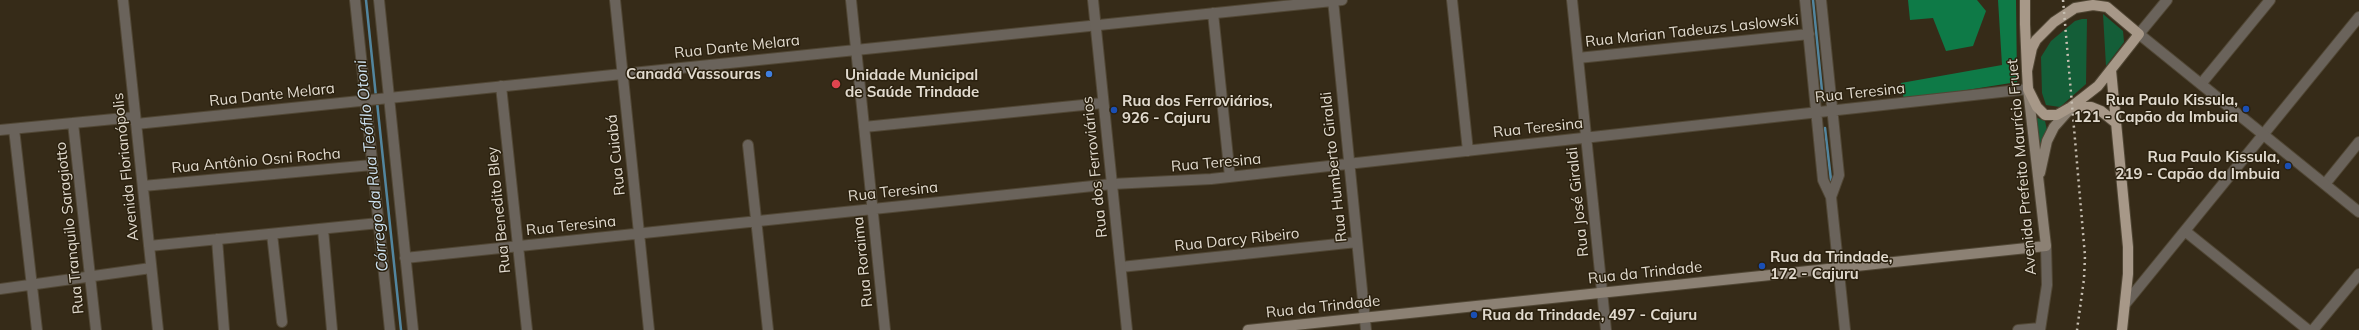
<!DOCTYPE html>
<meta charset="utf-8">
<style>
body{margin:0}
canvas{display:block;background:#362b18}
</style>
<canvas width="2359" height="330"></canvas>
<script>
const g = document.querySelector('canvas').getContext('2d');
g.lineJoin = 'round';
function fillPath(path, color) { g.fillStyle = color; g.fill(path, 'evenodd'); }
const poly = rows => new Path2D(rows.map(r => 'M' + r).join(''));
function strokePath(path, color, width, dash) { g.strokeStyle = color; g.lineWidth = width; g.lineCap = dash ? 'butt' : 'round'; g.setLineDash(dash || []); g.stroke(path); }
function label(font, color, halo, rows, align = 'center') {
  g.font = font + ' Mulish,sans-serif'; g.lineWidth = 3; g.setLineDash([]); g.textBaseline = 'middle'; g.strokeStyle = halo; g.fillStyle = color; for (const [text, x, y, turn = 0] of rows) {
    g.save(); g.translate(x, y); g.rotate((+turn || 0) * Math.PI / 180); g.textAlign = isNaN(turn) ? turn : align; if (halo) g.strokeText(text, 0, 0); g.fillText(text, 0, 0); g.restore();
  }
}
fillPath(poly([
 [2103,14,2123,31,2124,42,2106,66],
 [2082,19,2087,19,2086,84,2060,107,2046,105,2042,93,2041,57,2051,41,2075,21],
 [2035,117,2045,121,2047,130,2037,151]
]), '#145e38');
fillPath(poly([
 [1908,0,1977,0,1986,11,1973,46,1946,51,1933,18,1910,20],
 [1998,0,2016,0,2017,82,1904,100,1901,83,2002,65]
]), '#0e7a47');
strokePath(poly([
 [366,0,376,97],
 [1813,0,1823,101],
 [377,102,401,330],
 [1825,128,1831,180]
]), '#52859e', 2.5);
const minor = poly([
 [123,0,158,330],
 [355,0,390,330],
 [379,0,413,330],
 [615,0,649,330],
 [851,0,885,330],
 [1333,0,1366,330],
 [1452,0,1468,151],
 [1572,0,1606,330],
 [1805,0,1823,180,1831,197,1845,330],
 [1821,0,1839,175,1831,197],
 [1213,13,1230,177],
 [1578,58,1809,34],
 [2201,84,2270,0],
 [501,86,527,330],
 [73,123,96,330],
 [136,124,1342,0],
 [864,127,1103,103],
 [14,129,37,330],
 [0,130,135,117],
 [748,145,768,330],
 [2325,184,2359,142],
 [143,186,372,165],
 [323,229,332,330],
 [2185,231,2308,330],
 [272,234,282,322],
 [217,239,224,330],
 [149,246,379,223],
 [405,258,1112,184,1211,179,2028,89],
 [1121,267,1357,242],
 [0,289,151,268],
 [2126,303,2359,17],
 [2018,330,2040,328],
 [2040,330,2047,285,2046,246],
 [2313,330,2359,274]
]);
const tertiary = poly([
 [1093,0,1127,330],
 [2167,0,2139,34,2359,212]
]);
const secondary = poly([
 [2040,173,2047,141,2054,127,2070,109],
 [1248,330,2046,246,2028,89]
]);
const primary = poly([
 [2025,0,2025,24,2027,71,2028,89,2037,107,2045,115,2057,115,2071,107,2098,86,2139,34,2107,7,2093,5,2075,8,2054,22,2036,40,2032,48,2027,71],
 [2111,70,2128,247,2128,274,2122,330],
 [2071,107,2091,107,2101,111,2116,123]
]);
strokePath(minor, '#514735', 12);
strokePath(tertiary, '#514735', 12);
strokePath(secondary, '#514735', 12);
strokePath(primary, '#514735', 12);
strokePath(minor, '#6a635b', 10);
strokePath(tertiary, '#6a635b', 10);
strokePath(secondary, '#8c8174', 10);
strokePath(primary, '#a79888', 10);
strokePath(poly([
 [2063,0,2085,256,2084,279,2077,330]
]), '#c7bfb2', 2.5, [2, 4]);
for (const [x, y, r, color] of [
 [769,74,4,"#3f7fe0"],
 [836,84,5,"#e0444e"],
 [2246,109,4,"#1a4fb4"],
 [1114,110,4,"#1a4fb4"],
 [2288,166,4,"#1a4fb4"],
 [1762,266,4,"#1a4fb4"],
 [1474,315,4,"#1a4fb4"]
]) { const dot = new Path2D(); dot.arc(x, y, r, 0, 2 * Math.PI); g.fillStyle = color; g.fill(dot); strokePath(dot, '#2b210f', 1.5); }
label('15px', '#e1dace', '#2b210f', [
 ["Rua Marian Tadeuzs Laslowski",1692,31,-6],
 ["Rua Dante Melara",737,47,-6],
 ["Rua Teresina",1860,93,-6],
 ["Rua Dante Melara",272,95,-6],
 ["Rua Teresina",1538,128,-6],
 ["Rua Cuiabá",616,155,-96],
 ["Rua Antônio Osni Rocha",256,161,-5],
 ["Rua Teresina",1216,163,-5],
 ["Avenida Florianópolis",126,167,-96],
 ["Rua dos Ferroviários",1095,167,-96],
 ["Rua Humberto Giraldi",1334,167,-96],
 ["Avenida Prefeito Maurício Fruet",2022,167,-95],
 ["Rua Teresina",893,192,-6],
 ["Rua José Giraldi",1578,202,-96],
 ["Rua Benedito Bley",499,210,-96],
 ["Rua Teresina",571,226,-6],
 ["Rua Tranquilo Saragiotto",70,228,-96],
 ["Rua Darcy Ribeiro",1237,240,-6],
 ["Rua Roraima",863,262,-96],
 ["Rua da Trindade",1645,273,-6],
 ["Rua da Trindade",1323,307,-6]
]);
label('bold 15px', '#e1dace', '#2b210f', [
 ["Canadá Vassouras",761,74,"right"],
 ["Unidade Municipal",845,75],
 ["de Saúde Trindade",845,92],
 ["Rua Paulo Kissula,",2238,100,"right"],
 ["121 - Capão da Imbuia",2238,117,"right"],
 ["Rua dos Ferroviários,",1122,101],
 ["926 - Cajuru",1122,118],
 ["Rua Paulo Kissula,",2280,157,"right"],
 ["219 - Capão da Imbuia",2280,174,"right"],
 ["Rua da Trindade,",1770,257],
 ["172 - Cajuru",1770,274],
 ["Rua da Trindade, 497 - Cajuru",1482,315]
], 'left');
label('italic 16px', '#cbe0ef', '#2b210f', [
 ["Córrego da Rua Teófilo Otoni",372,166,-96]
]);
</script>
